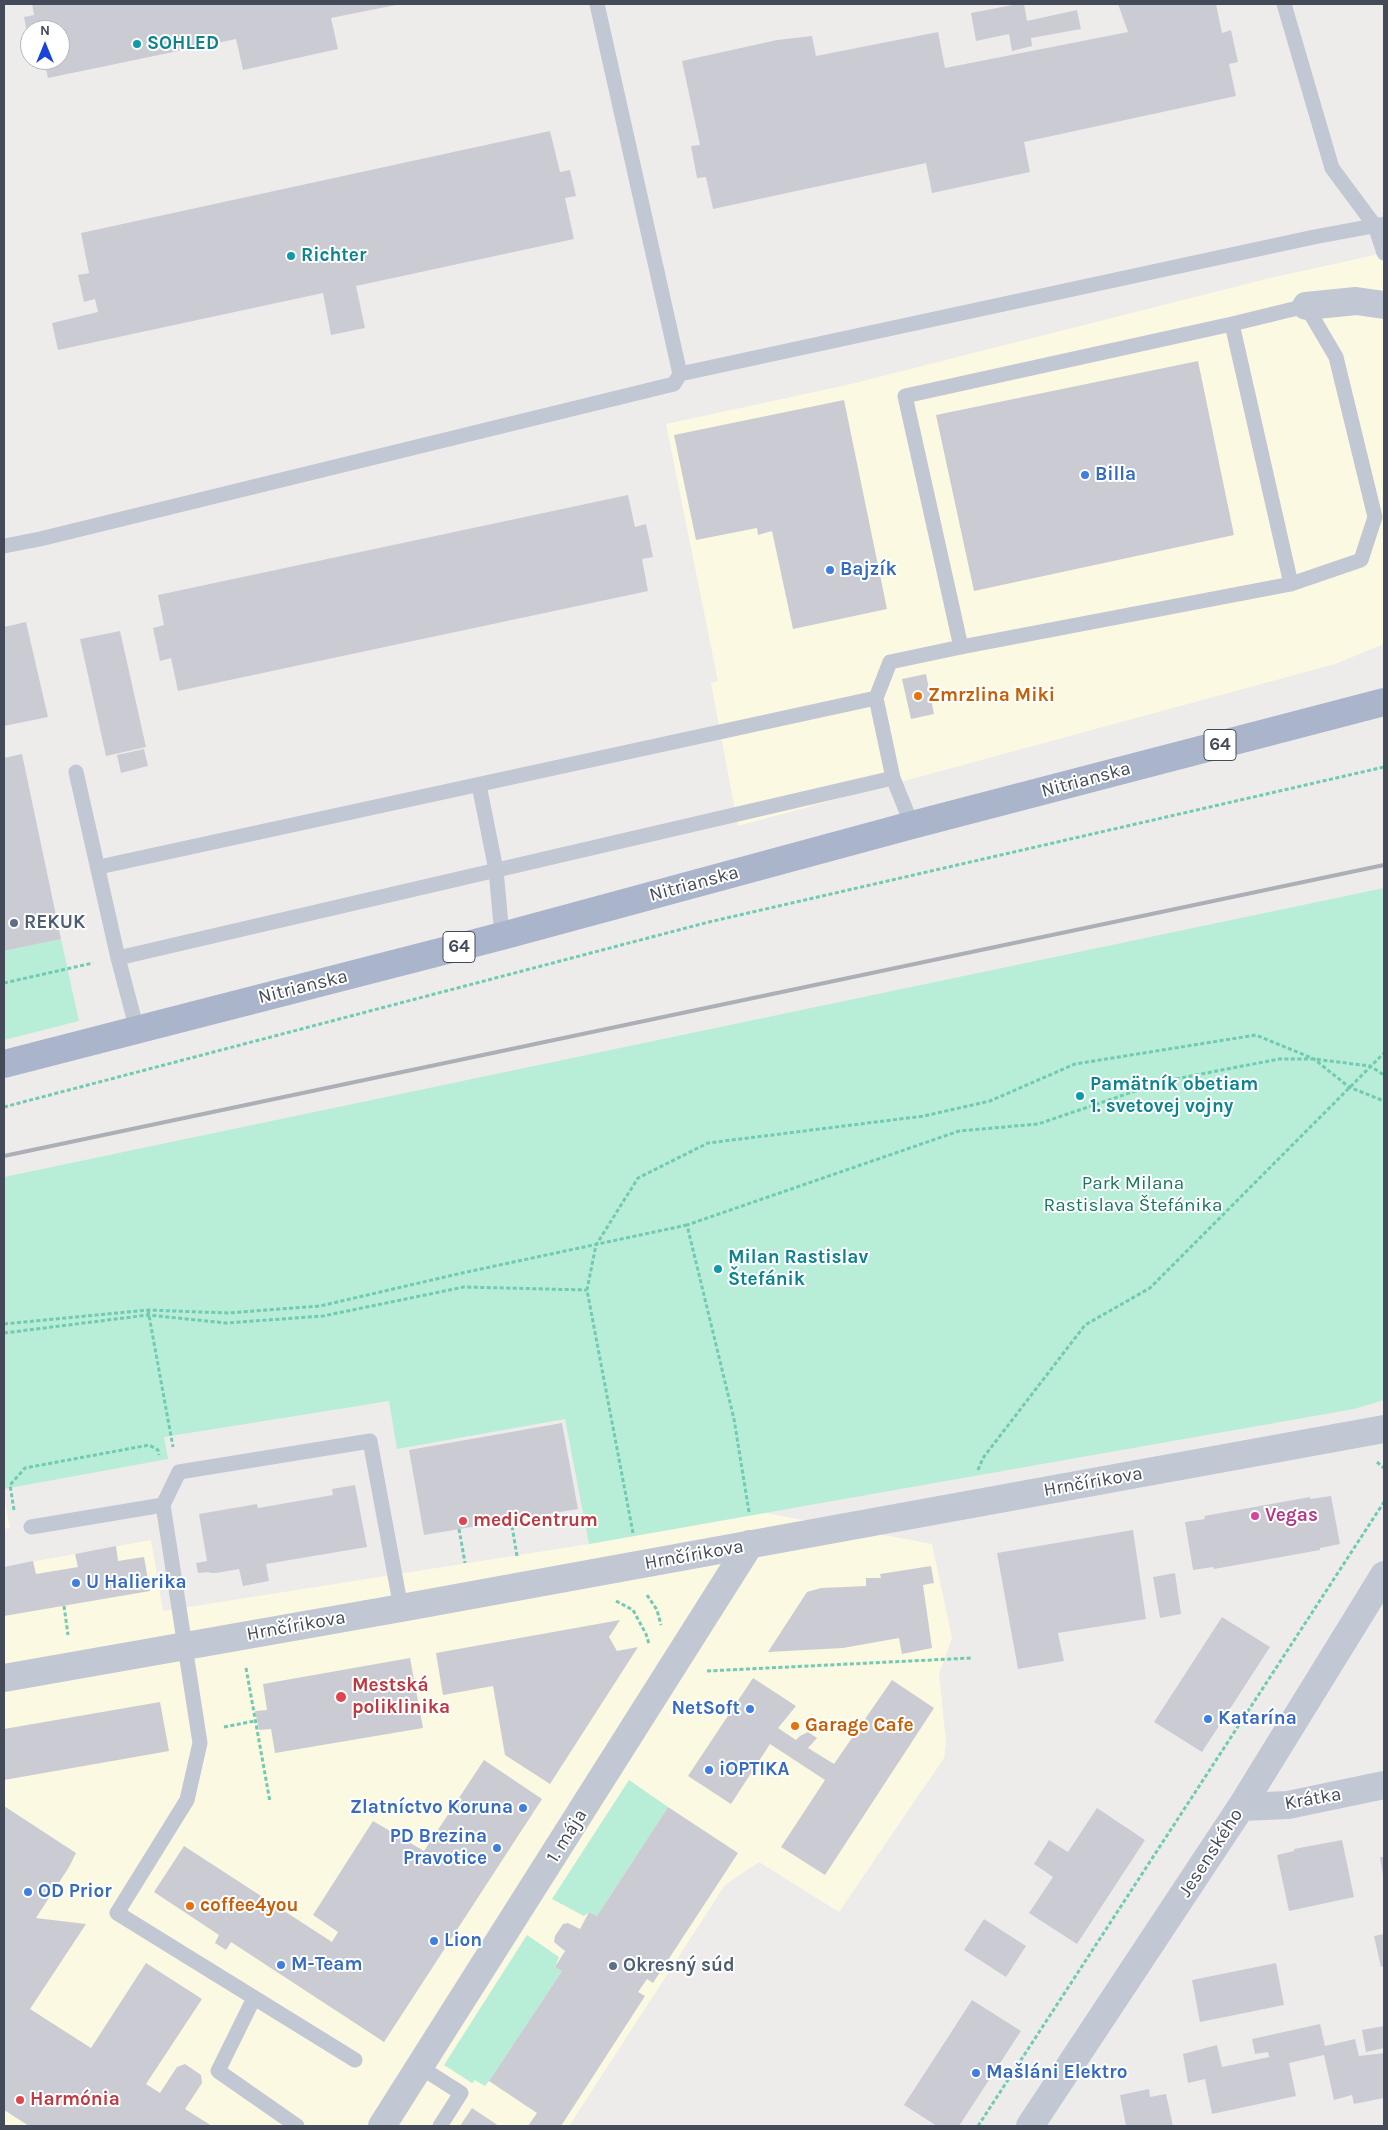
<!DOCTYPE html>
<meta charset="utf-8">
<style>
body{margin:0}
#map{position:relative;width:1388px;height:2130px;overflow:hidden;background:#eeeceb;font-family:Karla,sans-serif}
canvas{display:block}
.frame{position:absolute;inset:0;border:5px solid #444a58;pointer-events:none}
.north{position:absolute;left:20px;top:20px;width:50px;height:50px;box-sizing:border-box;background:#fff;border:1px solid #b4b7bc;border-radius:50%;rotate:0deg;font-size:14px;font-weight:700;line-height:20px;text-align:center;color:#444a58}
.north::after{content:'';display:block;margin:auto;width:18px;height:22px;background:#1943da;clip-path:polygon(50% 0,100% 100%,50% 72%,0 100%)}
</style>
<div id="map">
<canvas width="1388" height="2130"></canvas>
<div class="frame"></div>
<div class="north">N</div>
</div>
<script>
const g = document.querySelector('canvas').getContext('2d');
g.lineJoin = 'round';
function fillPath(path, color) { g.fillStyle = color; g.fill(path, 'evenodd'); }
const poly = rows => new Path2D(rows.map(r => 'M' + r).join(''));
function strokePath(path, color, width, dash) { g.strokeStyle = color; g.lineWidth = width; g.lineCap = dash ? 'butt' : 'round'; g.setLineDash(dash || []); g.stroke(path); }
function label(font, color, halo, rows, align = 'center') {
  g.font = font + ' Karla,sans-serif'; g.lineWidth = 4; g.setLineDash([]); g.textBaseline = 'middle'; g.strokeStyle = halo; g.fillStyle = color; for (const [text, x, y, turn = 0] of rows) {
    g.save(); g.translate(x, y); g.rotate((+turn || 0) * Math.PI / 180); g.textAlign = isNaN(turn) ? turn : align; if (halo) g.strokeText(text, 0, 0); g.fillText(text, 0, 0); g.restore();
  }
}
fillPath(poly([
 [1384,253,1384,644,1335,664,738,826,711,683,718,681,666,424,847,385,1270,278],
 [4,1496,10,1528,4,1529],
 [765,1513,932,1544,952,1638,939,1674,946,1742,944,1758,839,1912,759,1862,725,1885,569,2126,4,2126,4,1567,151,1540,163,1611,589,1544]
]), '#fbf9e2');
fillPath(poly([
 [1384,888,1384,1400,1354,1409,589,1544,565,1419,397,1449,389,1401,164,1437,168,1459,4,1489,4,1177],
 [61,939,79,1021,4,1040,4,951],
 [629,1780,668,1807,597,1916,589,1912,584,1916,552,1899],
 [527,1935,559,1957,555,1967,562,1971,489,2081,485,2086,475,2080,472,2083,444,2065]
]), '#b8edd8');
fillPath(poly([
 [32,4,395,4,396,5,331,18,338,49,243,70,236,39,48,78,44,60,60,60,60,30,30,30,29,44,24,17,34,15],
 [1018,4,1024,4,1027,21,1077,10,1081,29,1031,38,1032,46,1012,51,1009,34,976,41,971,13],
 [1118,4,1216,4,1222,33,1231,30,1238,62,1229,64,1236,96,1024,142,1030,172,932,193,926,163,713,209,706,177,697,178,691,146,700,145,682,61,777,40,812,36,816,56,938,32,945,68,1128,32],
 [550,131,560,172,570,170,576,196,565,198,574,239,356,286,365,328,331,335,323,293,58,350,52,323,98,312,95,299,84,302,78,275,89,273,81,233],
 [1198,361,1234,535,974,591,936,415],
 [844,400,887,609,793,629,772,531,758,535,757,528,696,540,674,435],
 [628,495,635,527,646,524,653,557,642,559,648,591,178,691,171,658,160,661,153,628,164,625,158,595],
 [26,622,48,717,4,726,4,627],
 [120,631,146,747,106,756,80,639],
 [926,674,934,714,911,719,902,679],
 [144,749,148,766,121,773,117,755],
 [22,754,61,939,4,951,4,758],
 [562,1423,578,1509,424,1535,409,1450],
 [355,1485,367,1547,266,1564,269,1581,243,1586,239,1569,216,1573,210,1573,209,1572,198,1573,196,1563,207,1561,199,1514,257,1504,258,1508,333,1495,332,1489],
 [1331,1496,1340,1544,1320,1548,1320,1550,1214,1569,1213,1567,1193,1570,1185,1522,1205,1519,1204,1516,1310,1497,1310,1499],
 [1133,1530,1146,1619,1058,1633,1064,1661,1018,1669,997,1553],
 [116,1546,118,1561,144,1557,150,1591,4,1616,4,1567,33,1561,36,1574,78,1567,75,1554],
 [931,1566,934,1583,923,1585,932,1648,902,1654,899,1638,843,1648,768,1652,807,1592,821,1588,866,1586,866,1578,881,1578,880,1574],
 [1175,1573,1181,1614,1160,1618,1153,1577],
 [1222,1617,1270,1647,1202,1752,1154,1722],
 [620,1620,609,1637,617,1651,638,1647,550,1784,505,1755,493,1686,443,1695,436,1653],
 [410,1658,423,1728,275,1753,271,1729,259,1730,255,1711,267,1710,263,1684],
 [753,1678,796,1706,778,1728,796,1740,800,1736,808,1732,817,1738,808,1748,834,1764,892,1680,934,1708,825,1875,781,1847,825,1780,770,1744,731,1804,688,1776],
 [160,1702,169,1751,4,1780,4,1729],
 [484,1760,542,1799,384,2042,231,1942,226,1950,215,1943,219,1935,154,1892,184,1846,332,1942,338,1932,313,1915,373,1821,424,1851],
 [4,1806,76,1853,69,1867,36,1918,86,1924,30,2009,91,2048,146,1963,202,1999,146,2084,160,2093,177,2067,185,2064,201,2075,202,2083,185,2109,212,2126,29,2126,4,2110],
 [668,1807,738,1853,653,1983,647,1979,638,1992,645,1996,561,2126,528,2126,537,2113,489,2081,562,1971,555,1967,565,1951,554,1942,555,1936,563,1924,568,1923,580,1929,589,1912,597,1916],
 [1097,1808,1145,1840,1077,1944,1029,1913,1053,1877,1034,1864,1049,1840,1068,1852],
 [1342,1840,1354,1897,1289,1911,1277,1855,1294,1851,1294,1849],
 [1380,1857,1384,1857,1384,1875,1383,1875],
 [984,1919,1026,1946,1006,1977,964,1950],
 [1384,1934,1384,1966,1381,1967,1374,1936],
 [1276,1963,1284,2005,1200,2022,1192,1980],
 [972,2000,1021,2031,959,2126,937,2126,904,2105],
 [1320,2024,1325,2046,1355,2039,1359,2056,1384,2053,1384,2098,1354,2104,1352,2095,1334,2100,1324,2055,1289,2063,1296,2096,1212,2114,1205,2079,1188,2083,1183,2054,1217,2045,1222,2067,1269,2057,1268,2052,1255,2054,1252,2039],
 [1384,2026,1384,2048,1366,2052,1362,2030],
 [1149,2089,1150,2097,1166,2094,1173,2126,1126,2126,1120,2095],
 [472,2108,499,2126,460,2126]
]), '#cbccd3');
strokePath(poly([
 [4,983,93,963],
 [4,1107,709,922,1384,767],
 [148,1310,173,1447],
 [4,1324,148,1310,228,1313,320,1306,462,1273,687,1225],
 [4,1333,148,1315,226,1323,323,1316,464,1287,587,1290],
 [1377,1462,1384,1468],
 [978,1470,983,1458,1085,1325,1150,1288,1384,1053],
 [14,1510,10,1485,25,1468,149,1445,158,1450,159,1455],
 [749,1512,734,1419,687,1225,959,1131,1038,1124,1165,1081,1279,1059,1314,1059,1370,1066,1384,1075],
 [511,1520,517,1556],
 [459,1529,465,1563],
 [633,1533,587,1290,596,1245,638,1178,708,1143,924,1116,990,1101,1075,1064,1256,1035,1314,1059,1349,1087,1384,1101],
 [647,1595,657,1610,661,1625],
 [616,1601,633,1610,646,1634,649,1644],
 [64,1606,68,1635],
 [246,1668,270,1802],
 [707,1671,971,1658],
 [224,1727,255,1721],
 [978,2126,1384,1502]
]), '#70cbb2', 3, [4, 2.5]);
strokePath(poly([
 [1284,4,1332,168,1375,226,1384,253],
 [1306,306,1336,357,1375,517,1361,560,1291,584,961,647,905,396,1232,324,1306,306],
 [1232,324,1291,584],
 [680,374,1314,237,1384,224],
 [4,546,40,539,674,384,680,374,597,4],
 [876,698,890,662,961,647],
 [76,772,118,958],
 [479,785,496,870,502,936],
 [99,867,876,698,893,778,912,825],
 [137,1030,118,958,893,778],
 [163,1505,179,1472,370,1441,401,1608],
 [31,1527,163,1505,200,1743,187,1800,117,1913,355,2060],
 [254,1998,218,2071,297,2126],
 [420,2067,461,2093,440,2126]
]), '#c1c7d3', 15);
strokePath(poly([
 [1306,306,1356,301,1384,305],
 [4,1678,401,1608,1384,1429],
 [1241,1807,1288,1805,1384,1785],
 [382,2126,750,1544],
 [1030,2126,1241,1807,1384,1575]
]), '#c1c7d3', 28);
strokePath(poly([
 [4,1064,502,936,912,825,1384,702]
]), '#aab4cb', 28);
strokePath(poly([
 [4,1156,1384,865]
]), '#adafb6', 4);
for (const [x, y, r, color] of [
 [137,44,5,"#0f9aa8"],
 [291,256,5,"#0f9aa8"],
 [1085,475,5,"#3f7fe0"],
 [830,570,5,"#3f7fe0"],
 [918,696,5,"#e8710a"],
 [14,923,5,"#5c6f8a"],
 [1080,1096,5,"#0f9aa8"],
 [718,1269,5,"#0f9aa8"],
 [1255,1516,5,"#d1479c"],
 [463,1521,5,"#e0444e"],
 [76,1583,5,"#3f7fe0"],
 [341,1697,6,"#e0444e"],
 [750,1709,5,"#3f7fe0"],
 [1208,1719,5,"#3f7fe0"],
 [795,1726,5,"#e8710a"],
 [709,1770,5,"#3f7fe0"],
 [523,1808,5,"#3f7fe0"],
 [497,1848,5,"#3f7fe0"],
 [28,1892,5,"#3f7fe0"],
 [190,1906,5,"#e8710a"],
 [434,1941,5,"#3f7fe0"],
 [281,1965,5,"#3f7fe0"],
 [613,1966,5,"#5c6f8a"],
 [976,2073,5,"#3f7fe0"],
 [20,2100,5,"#e0444e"]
]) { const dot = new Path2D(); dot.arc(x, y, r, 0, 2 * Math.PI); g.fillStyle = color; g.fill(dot); strokePath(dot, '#fff', 2); }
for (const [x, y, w] of [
 [1220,745,32],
 [459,947,32]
]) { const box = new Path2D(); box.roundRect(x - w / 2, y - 15.5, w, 31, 4); g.fillStyle = '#fff'; g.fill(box); strokePath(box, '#444a58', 1); }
label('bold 18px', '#444a58', null, [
 ["64",1220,745],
 ["64",459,947]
]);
label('bold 19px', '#0d838f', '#fff', [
 ["SOHLED",147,44],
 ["Richter",301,256],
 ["Pamätník obetiam",1090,1085],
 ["1. svetovej vojny",1090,1107],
 ["Milan Rastislav",728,1258],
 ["Štefánik",728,1280]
], 'left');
label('bold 19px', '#366cbe', '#fff', [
 ["Billa",1095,475],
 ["Bajzík",840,570],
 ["U Halierika",86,1583],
 ["NetSoft",740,1709,"right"],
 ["Katarína",1218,1719],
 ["iOPTIKA",719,1770],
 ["Zlatníctvo Koruna",513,1808,"right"],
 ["PD Brezina",487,1837,"right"],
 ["Pravotice",487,1859,"right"],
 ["OD Prior",38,1892],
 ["Lion",444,1941],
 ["M-Team",291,1965],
 ["Mašláni Elektro",986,2073]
], 'left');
label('bold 19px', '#c56008', '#fff', [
 ["Zmrzlina Miki",928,696],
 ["Garage Cafe",805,1726],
 ["coffee4you",200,1906]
], 'left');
label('19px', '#444a58', '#fff', [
 ["Nitrianska",1086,780,-15],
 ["Nitrianska",694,884,-15],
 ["Nitrianska",303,987,-14],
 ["Hrnčírikova",1093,1482,-10],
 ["Hrnčírikova",694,1555,-10],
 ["Hrnčírikova",296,1626,-10],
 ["Krátka",1313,1799,-10],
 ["1. mája",567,1836,-58],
 ["Jesenského",1211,1853,-57]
]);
label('bold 19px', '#4e5e75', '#fff', [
 ["REKUK",24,923],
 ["Okresný súd",623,1966]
], 'left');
label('19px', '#16785c', '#fff', [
 ["Park Milana",1133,1184],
 ["Rastislava Štefánika",1133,1206]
]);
label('bold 19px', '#b23c85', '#fff', [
 ["Vegas",1265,1516]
], 'left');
label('bold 19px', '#be3a42', '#fff', [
 ["mediCentrum",473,1521],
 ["Mestská",352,1686],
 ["poliklinika",352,1708],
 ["Harmónia",30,2100]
], 'left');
</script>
